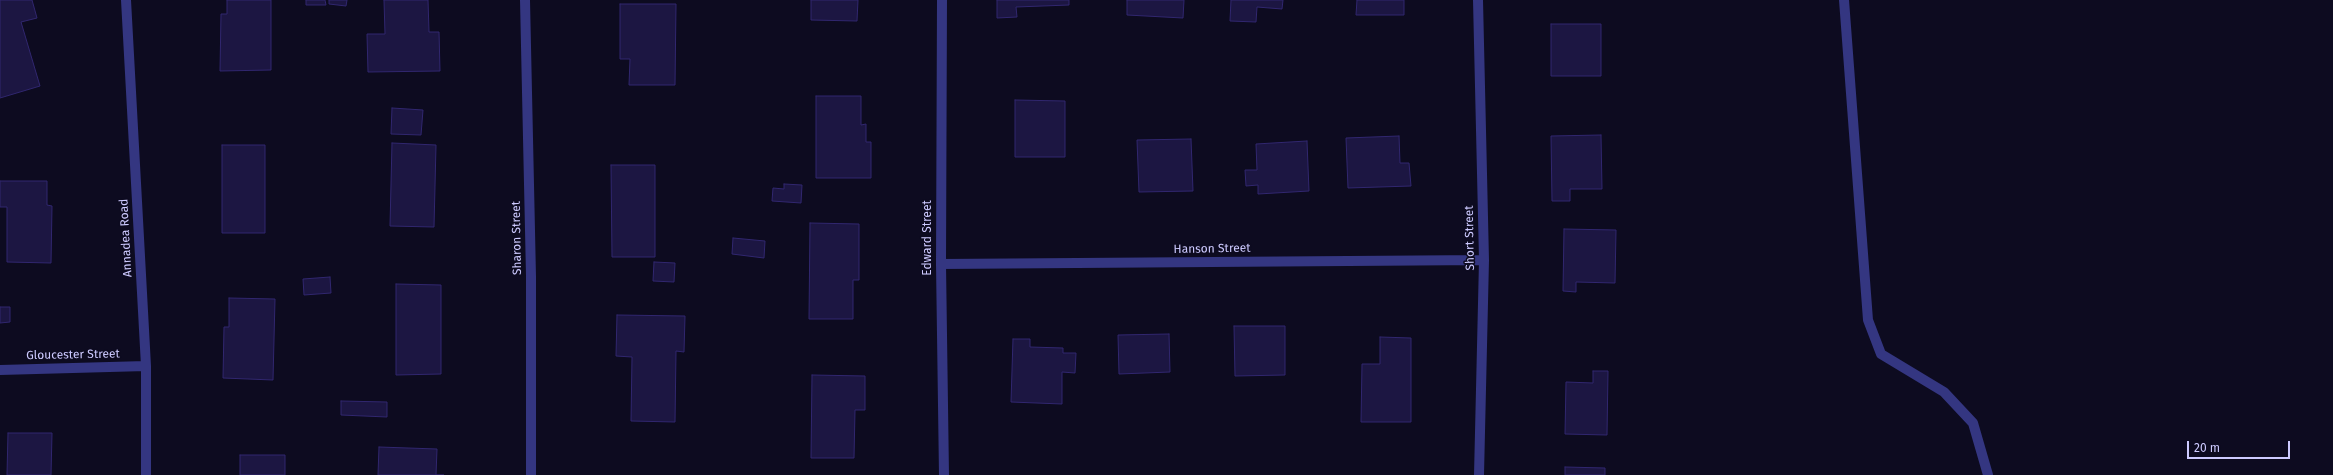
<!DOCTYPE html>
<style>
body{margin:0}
#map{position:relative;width:2333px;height:475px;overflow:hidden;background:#0d0b20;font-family:"Fira Sans",sans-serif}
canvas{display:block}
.scale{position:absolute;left:2187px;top:441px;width:103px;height:18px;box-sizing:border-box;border:2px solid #cdcaff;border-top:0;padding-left:5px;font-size:12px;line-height:14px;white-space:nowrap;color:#cdcaff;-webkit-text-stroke:3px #0d0b20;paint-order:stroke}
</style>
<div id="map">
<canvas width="2333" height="475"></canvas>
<div class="scale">20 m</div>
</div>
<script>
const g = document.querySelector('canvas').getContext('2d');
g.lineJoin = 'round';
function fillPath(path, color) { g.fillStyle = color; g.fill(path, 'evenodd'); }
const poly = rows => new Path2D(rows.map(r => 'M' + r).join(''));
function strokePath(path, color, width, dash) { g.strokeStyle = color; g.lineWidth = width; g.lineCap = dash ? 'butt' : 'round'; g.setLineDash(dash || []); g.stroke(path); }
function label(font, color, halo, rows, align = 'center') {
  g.font = font + ' "Fira Sans",sans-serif'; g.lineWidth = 3; g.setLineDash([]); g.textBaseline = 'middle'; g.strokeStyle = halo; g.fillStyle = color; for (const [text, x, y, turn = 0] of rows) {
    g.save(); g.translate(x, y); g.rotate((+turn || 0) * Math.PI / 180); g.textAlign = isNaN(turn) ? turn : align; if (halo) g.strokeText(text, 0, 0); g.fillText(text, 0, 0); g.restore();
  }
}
const building = poly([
 [0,0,32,0,37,18,21,22,40,86,0,98,0,0],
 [227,0,271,0,271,70,220,71,221,14,227,14,227,0],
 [306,0,325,0,326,5,306,5,306,0],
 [329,0,347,0,346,6,329,4,329,0],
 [384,0,428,0,429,32,439,32,440,71,368,72,367,34,385,34,384,0],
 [811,0,858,0,857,21,811,20,811,0],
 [997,0,1069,0,1069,5,1016,7,1017,17,997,18,997,0],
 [1127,0,1184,0,1183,18,1127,15,1127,0],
 [1231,0,1283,0,1282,9,1257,7,1256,22,1230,21,1231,0],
 [1357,0,1404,0,1404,15,1356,15,1357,0],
 [620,4,676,4,675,85,629,85,630,59,620,59,620,4],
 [1551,24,1601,24,1601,76,1551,76,1551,24],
 [816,96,861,96,861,125,866,124,866,142,871,142,871,178,816,178,816,96],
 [1015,100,1065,101,1065,157,1015,157,1015,100],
 [392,108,423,110,421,135,391,134,392,108],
 [1601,135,1602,189,1570,189,1570,201,1552,201,1551,136,1601,135],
 [1399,136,1400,163,1409,163,1411,186,1348,188,1346,138,1399,136],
 [1191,139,1193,191,1139,192,1137,140,1191,139],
 [1307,141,1309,191,1258,194,1258,185,1246,186,1245,170,1257,170,1256,144,1307,141],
 [392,143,436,145,434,227,390,226,392,143],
 [222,145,265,145,265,233,222,233,222,145],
 [611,165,655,165,655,257,612,257,611,165],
 [0,181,47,181,47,205,52,206,51,263,7,262,7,207,0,207,0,181],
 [784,184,802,185,801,203,772,201,773,188,784,189,784,184],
 [810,223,859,224,859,280,853,280,853,319,809,319,810,223],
 [1564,229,1616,230,1615,283,1576,282,1576,292,1563,291,1564,229],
 [733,238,765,241,764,258,732,254,733,238],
 [654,262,675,263,674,282,653,281,654,262],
 [330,277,331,293,304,295,303,279,330,277],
 [396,284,441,285,441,374,396,375,396,284],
 [229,298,275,299,273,380,223,378,224,327,229,327,229,298],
 [0,307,10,307,10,322,0,323,0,307],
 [617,315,685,316,684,352,676,351,675,422,631,421,632,357,616,356,617,315],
 [1234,326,1285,326,1285,375,1235,376,1234,326],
 [1169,334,1170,372,1119,374,1118,335,1169,334],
 [1380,337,1411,338,1411,422,1361,422,1362,364,1380,364,1380,337],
 [1013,339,1030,339,1030,347,1063,348,1063,353,1076,353,1075,373,1062,372,1062,404,1011,402,1013,339],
 [1593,371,1608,371,1607,435,1565,434,1566,382,1593,383,1593,371],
 [812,375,865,376,865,410,855,410,854,458,811,458,812,375],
 [341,401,387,402,387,417,341,415,341,401],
 [8,433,52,433,51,475,7,475,8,433],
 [379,447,437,449,436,475,444,475,378,475,379,447],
 [240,455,285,455,285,475,240,475,240,455],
 [1565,467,1605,468,1605,475,1565,475,1565,467]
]);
fillPath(building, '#1c1642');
strokePath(building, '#31276f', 1);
strokePath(poly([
 [126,0,146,366,146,475],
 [525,0,531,276,531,475],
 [942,0,941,264,944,475],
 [1478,0,1484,260,1479,475],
 [1844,0,1868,320,1881,354,1944,392,1973,423,1988,475],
 [941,264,1484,260],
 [0,370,146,366]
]), '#343681', 10);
label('12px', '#cdcaff', '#0d0b20', [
 ["Annadea Road",126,238,-93],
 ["Sharon Street",517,238,-91],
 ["Edward Street",928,238,-90],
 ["Short Street",1470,238,-91],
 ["Hanson Street",1212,249,-1],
 ["Gloucester Street",73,355,-1]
]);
</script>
